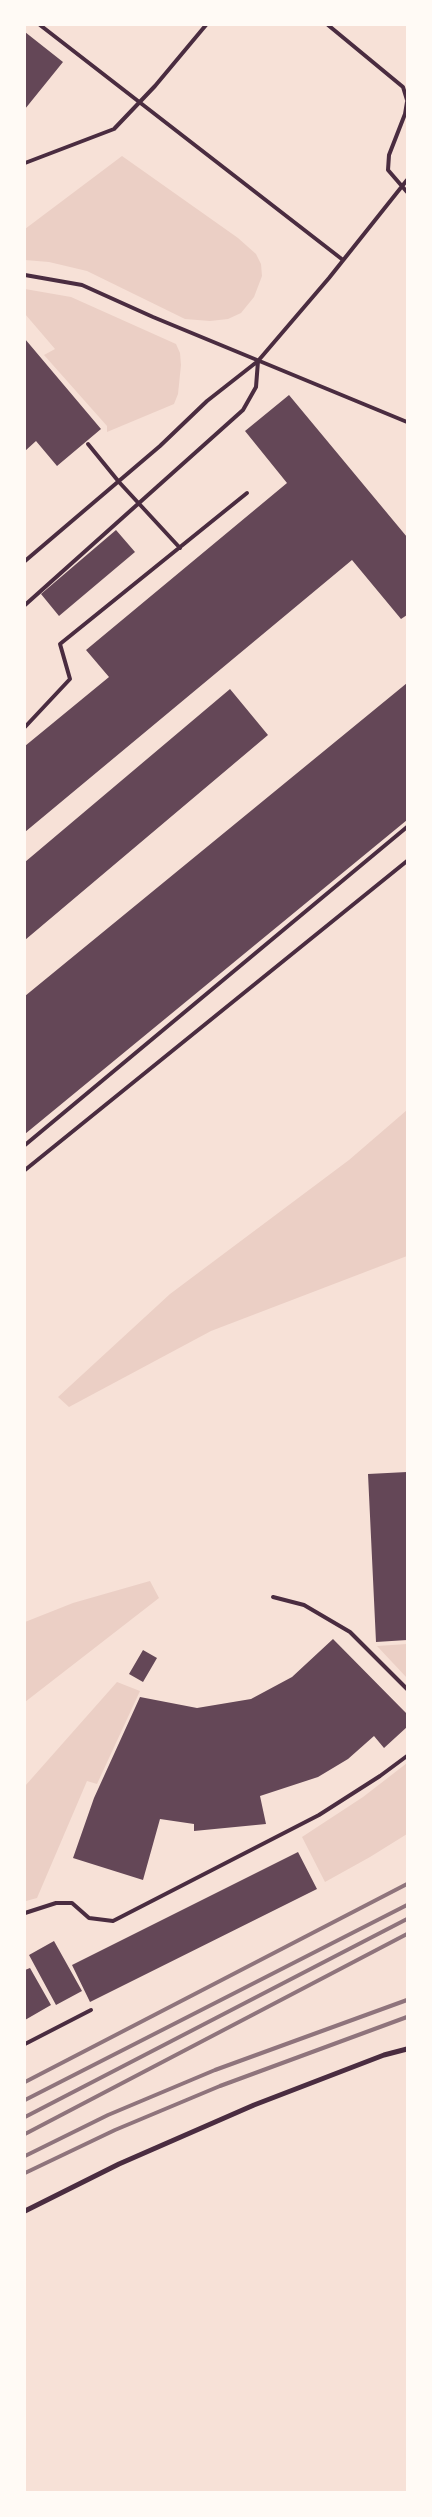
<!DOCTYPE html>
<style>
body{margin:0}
#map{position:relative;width:432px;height:2517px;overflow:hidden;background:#f7e1d7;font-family:Ubuntu,sans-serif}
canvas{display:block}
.frame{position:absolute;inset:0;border:26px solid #fffaf5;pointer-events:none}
</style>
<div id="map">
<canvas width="432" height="2517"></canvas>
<div class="frame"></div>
</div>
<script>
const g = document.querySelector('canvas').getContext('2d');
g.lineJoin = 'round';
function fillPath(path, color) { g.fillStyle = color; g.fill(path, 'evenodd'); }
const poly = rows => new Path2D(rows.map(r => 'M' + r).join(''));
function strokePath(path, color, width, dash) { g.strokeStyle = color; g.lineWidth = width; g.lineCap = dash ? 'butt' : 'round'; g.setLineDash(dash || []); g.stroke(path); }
fillPath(poly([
 [122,156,238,238,256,254,261,264,262,276,254,297,241,313,228,319,210,321,185,319,87,271,49,262,25,260,25,229],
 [25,289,71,297,176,344,180,353,181,365,178,394,174,404,107,432,107,426,44,355,55,349,25,314],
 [407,1110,407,1256,211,1331,69,1407,58,1397,170,1294,349,1160],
 [150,1581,159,1598,25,1702,25,1622,73,1603],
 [407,1644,407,1678,377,1646],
 [117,1682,140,1691,97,1784,87,1781,37,1898,26,1901,25,1786],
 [407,1763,407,1834,370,1857,325,1882,302,1837,363,1797]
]), '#ebcfc5');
fillPath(poly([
 [25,32,63,62,25,109],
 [25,339,101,429,57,466,36,441,25,451],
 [289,395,407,537,407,615,401,619,352,560,25,832,25,746,109,677,86,650,287,483,245,431],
 [116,530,135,552,59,616,41,594],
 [407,683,407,820,25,1134,25,996],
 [230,689,268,735,25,940,25,862],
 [407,1472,407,1640,376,1642,368,1474],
 [333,1639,407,1714,407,1727,384,1748,374,1736,348,1759,318,1777,260,1796,266,1824,194,1831,194,1824,160,1819,143,1880,73,1858,94,1798,140,1697,197,1708,251,1699,292,1677],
 [143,1650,157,1658,143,1682,129,1674],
 [298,1852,317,1889,90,2002,72,1965],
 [54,1941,82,1991,56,2005,29,1955],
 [30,1968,51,2005,25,2020,25,1970]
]), '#644757');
strokePath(poly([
 [40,25,343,260],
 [328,25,403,87,407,100],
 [407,102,405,114,389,155,388,170,407,192],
 [25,163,114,129,155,86,206,25],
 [25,275,82,285,153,317,407,422],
 [88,444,119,482,180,548],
 [25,561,160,446,207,401,258,361,329,278,407,180],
 [25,605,243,410,256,387,258,361],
 [25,727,70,679,60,644,247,493],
 [25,1145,407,827],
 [25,1170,407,861],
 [273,1597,304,1605,350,1632,407,1689],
 [25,1913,56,1903,72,1903,89,1918,113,1921,319,1815,380,1776,407,1756],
 [25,2044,91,2010]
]), '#4a2c40', 4);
strokePath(poly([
 [25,2211,119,2164,254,2105,384,2055,407,2049]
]), '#4a2c40', 5);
strokePath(poly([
 [25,2082,407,1884],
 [25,2100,407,1905],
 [25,2117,407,1919],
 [25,2134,407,1934],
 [25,2156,108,2115,215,2070,407,2000],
 [25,2173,115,2130,220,2086,407,2017]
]), '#8f747c', 4);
</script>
